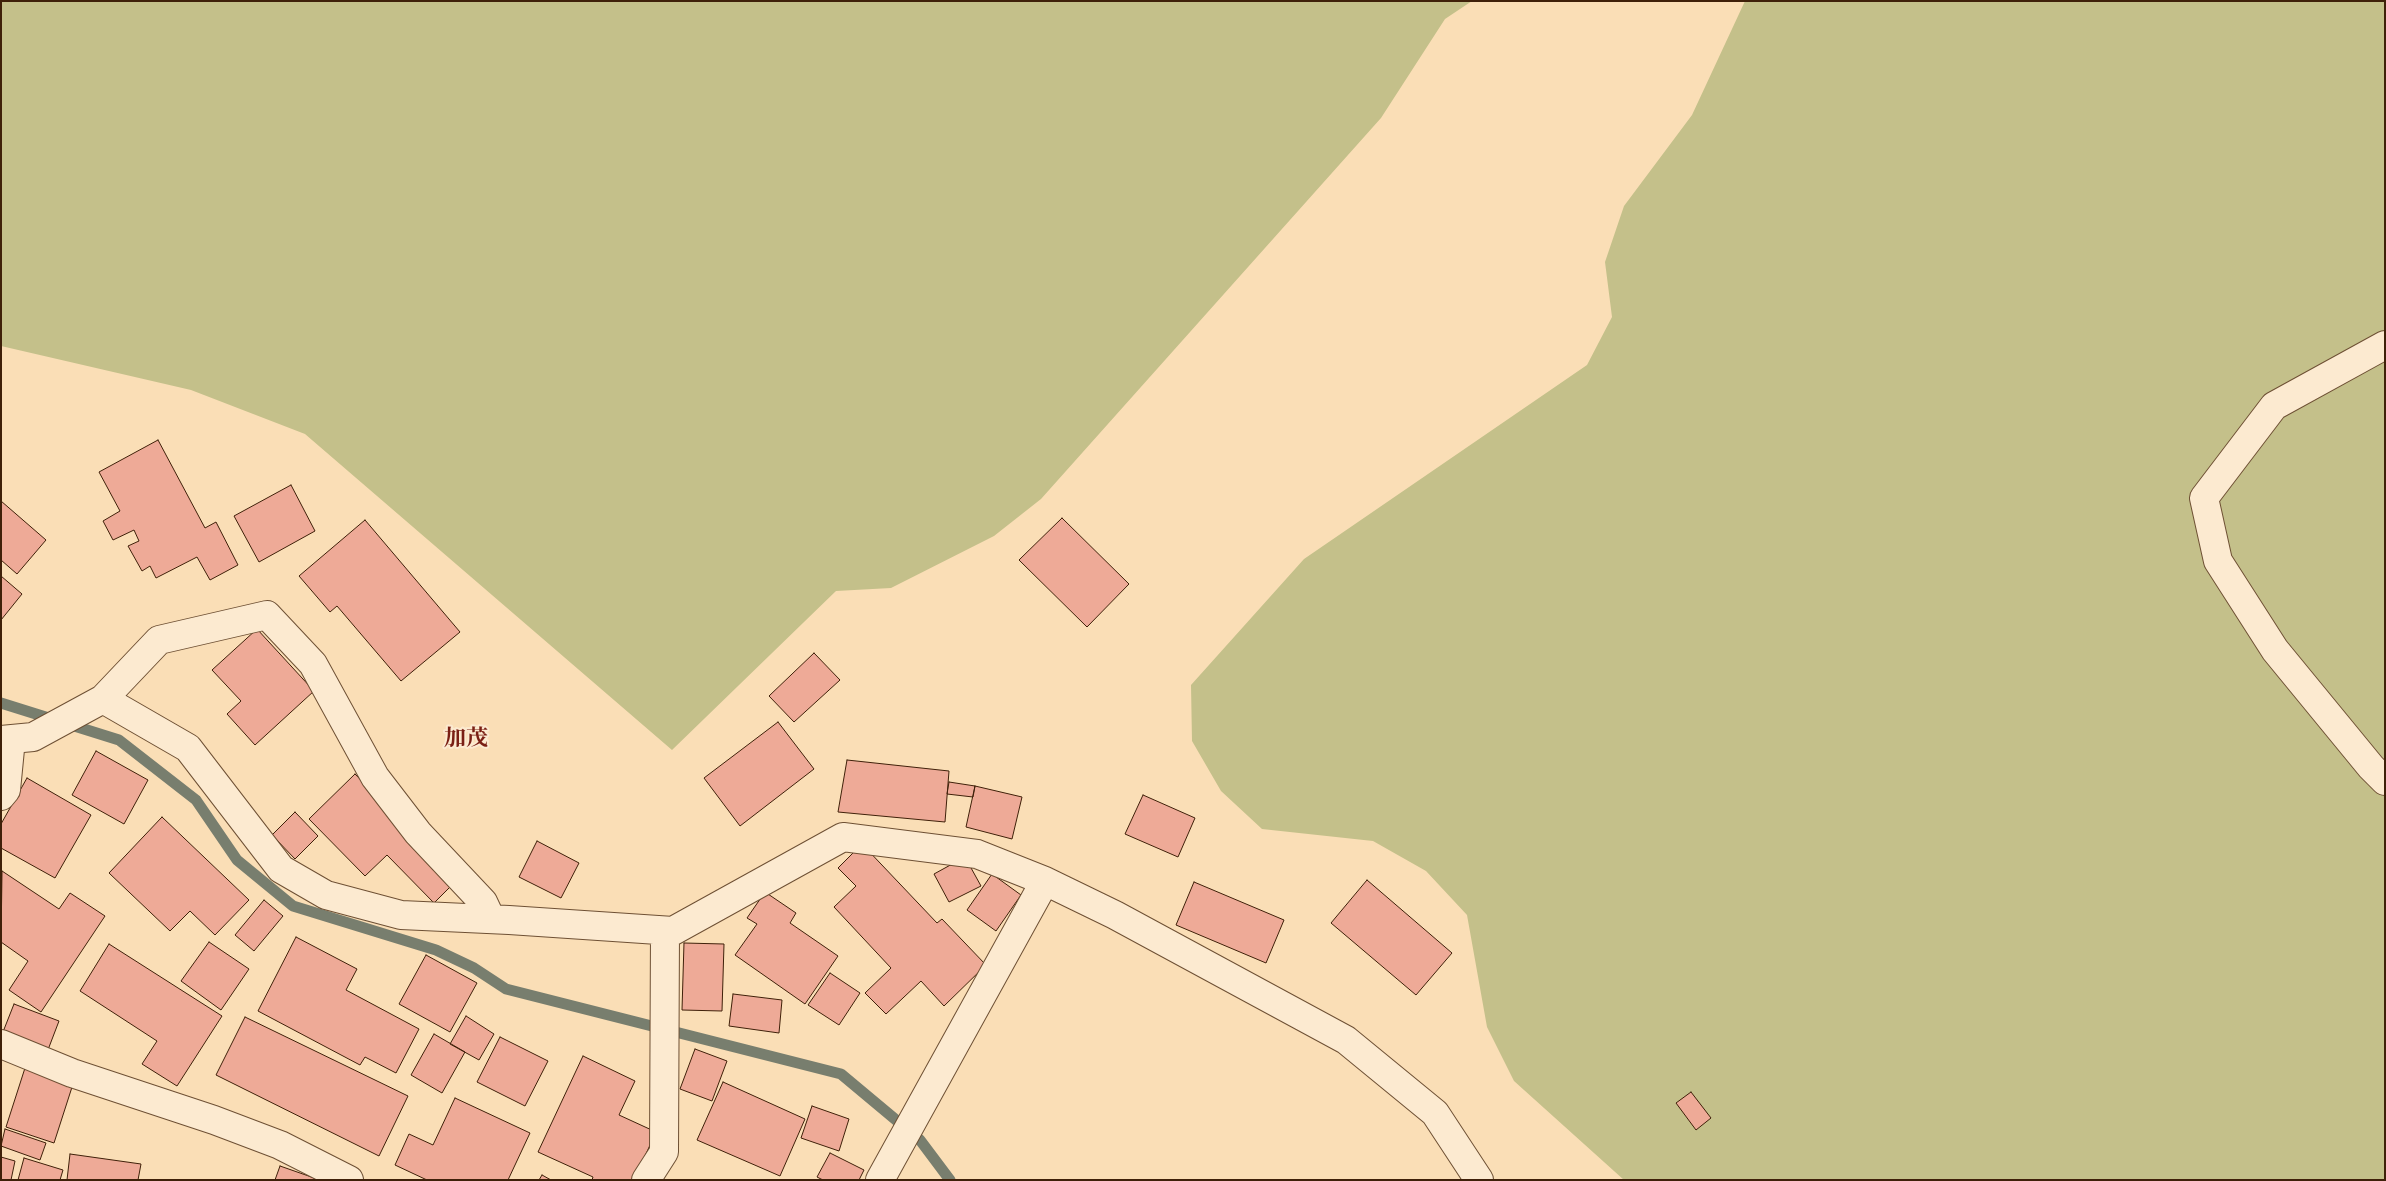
<!DOCTYPE html>
<meta charset="utf-8">
<style>
body{margin:0}
#map{position:relative;width:2386px;height:1181px;overflow:hidden;background:#fadeb6;font-family:Vollkorn,serif}
canvas{display:block}
.frame{position:absolute;inset:0;border:2px solid #3f2009;pointer-events:none}
</style>
<div id="map">
<canvas width="2386" height="1181"></canvas>
<div class="frame"></div>
</div>
<script>
const g = document.querySelector('canvas').getContext('2d');
g.lineJoin = 'round';
function fillPath(path, color) { g.fillStyle = color; g.fill(path, 'evenodd'); }
const poly = rows => new Path2D(rows.map(r => 'M' + r).join(''));
function strokePath(path, color, width, dash) { g.strokeStyle = color; g.lineWidth = width; g.lineCap = dash ? 'butt' : 'round'; g.setLineDash(dash || []); g.stroke(path); }
function label(font, color, halo, rows, align = 'center') {
  g.font = font + ' Vollkorn,"Noto Serif JP",serif'; g.lineWidth = 4; g.setLineDash([]); g.textBaseline = 'middle'; g.strokeStyle = halo; g.fillStyle = color; for (const [text, x, y, turn = 0] of rows) {
    g.save(); g.translate(x, y); g.rotate((+turn || 0) * Math.PI / 180); g.textAlign = isNaN(turn) ? turn : align; if (halo) g.strokeText(text, 0, 0); g.fillText(text, 0, 0); g.restore();
  }
}
fillPath(poly([
 [1,1,1472,1,1445,19,1381,118,1041,499,994,536,891,588,836,591,672,750,305,434,191,390,1,346],
 [1745,1,2385,1,2385,1180,1624,1180,1514,1081,1487,1027,1467,915,1426,871,1373,841,1262,829,1221,791,1192,741,1191,685,1304,559,1587,365,1612,317,1605,262,1624,206,1692,115]
]), '#c4c08a');
strokePath(poly([
 [1,703,119,740,196,800,237,860,293,906,436,950,474,968,506,989,841,1074,920,1140,950,1180]
]), '#787e6e', 11);
const building = poly([
 [158,440,205,528,216,522,238,565,210,580,197,557,156,578,150,566,142,571,128,546,139,541,134,530,113,540,103,521,120,511,99,472,158,440],
 [291,485,315,531,259,562,234,516,291,485],
 [1,501,46,540,17,574,1,560,1,501],
 [1062,518,1129,584,1087,627,1019,560,1062,518],
 [365,520,460,632,401,681,337,606,330,612,299,576,365,520],
 [1,576,22,594,1,620,1,576],
 [257,629,314,691,255,745,227,714,241,701,212,670,257,629],
 [814,653,840,680,794,722,769,696,814,653],
 [778,722,814,769,740,826,704,778,778,722],
 [96,751,148,780,124,824,72,795,96,751],
 [847,760,949,771,945,822,838,812,847,760],
 [355,774,457,880,434,903,387,855,365,876,309,819,355,774],
 [27,778,91,815,55,878,1,848,1,824,27,778],
 [949,782,975,786,973,797,947,794,949,782],
 [975,786,1022,797,1012,839,966,827,975,786],
 [1143,795,1195,818,1178,857,1125,834,1143,795],
 [295,812,318,836,295,859,272,835,295,812],
 [162,817,249,900,215,935,190,911,170,931,109,873,162,817],
 [537,841,579,863,561,898,519,877,537,841],
 [862,844,937,923,942,919,986,965,944,1006,921,981,886,1014,865,993,891,968,834,907,856,886,838,868,862,844],
 [965,857,981,886,949,902,934,874,965,857],
 [2,871,59,909,70,893,105,916,41,1012,9,990,28,961,1,942,2,871],
 [992,874,1021,895,996,931,967,910,992,874],
 [1367,880,1452,953,1416,995,1331,923,1367,880],
 [1194,882,1284,920,1266,963,1176,925,1194,882],
 [765,892,796,913,790,923,838,956,805,1004,735,955,757,924,747,918,765,892],
 [264,900,283,916,254,951,235,935,264,900],
 [296,937,357,969,346,990,419,1029,396,1073,365,1057,360,1065,258,1011,296,937],
 [209,942,249,969,221,1010,181,981,209,942],
 [684,943,724,944,722,1011,682,1010,684,943],
 [109,944,222,1016,177,1086,142,1064,157,1041,80,991,109,944],
 [426,955,477,983,450,1032,399,1004,426,955],
 [830,973,860,993,839,1025,808,1005,830,973],
 [733,994,782,1000,779,1033,729,1026,733,994],
 [14,1004,59,1021,46,1055,1,1037,14,1004],
 [466,1016,494,1034,479,1060,450,1044,466,1016],
 [245,1017,408,1096,379,1156,216,1075,245,1017],
 [434,1034,465,1052,442,1093,411,1075,434,1034],
 [500,1037,548,1061,525,1106,477,1082,500,1037],
 [695,1049,727,1061,712,1101,680,1089,695,1049],
 [583,1056,635,1081,619,1115,656,1132,634,1180,592,1180,593,1177,538,1152,583,1056],
 [25,1068,73,1084,54,1143,6,1127,25,1068],
 [723,1082,805,1119,780,1176,697,1140,723,1082],
 [1691,1092,1711,1118,1696,1130,1676,1103,1691,1092],
 [455,1098,530,1133,508,1180,427,1180,395,1165,409,1134,433,1145,455,1098],
 [812,1106,849,1119,839,1151,801,1138,812,1106],
 [5,1129,46,1143,40,1160,1,1146,5,1129],
 [830,1153,864,1170,859,1180,823,1180,817,1177,830,1153],
 [70,1154,141,1164,138,1180,67,1180,70,1154],
 [1,1157,15,1161,11,1180,1,1180,1,1157],
 [24,1158,63,1170,60,1180,18,1180,24,1158],
 [280,1166,320,1180,275,1180,280,1166],
 [542,1175,551,1180,539,1180,542,1175]
]);
fillPath(building, '#eeaa97');
strokePath(building, '#3f2009', 1);
const minor = poly([
 [2385,345,2274,406,2204,498,2218,561,2275,650,2371,767,2385,781],
 [103,699,159,640,267,615,313,664,375,777,418,833,483,902,491,919],
 [1,740,33,737,103,699,188,748,281,869,326,895,401,915,509,920,673,931,843,837,977,854,1045,881,1115,915,1346,1040,1435,1113,1479,1180],
 [1,796,6,790,11,739],
 [1,1044,72,1073,214,1120,280,1145,349,1180],
 [646,1180,664,1152,665,931],
 [880,1180,1045,881]
]);
strokePath(minor, '#6e5034', 30);
strokePath(minor, '#fcead0', 28);
label('bold 22px', '#7a1f14', '#fcead0', [
 ["加茂",466,741]
]);
</script>
